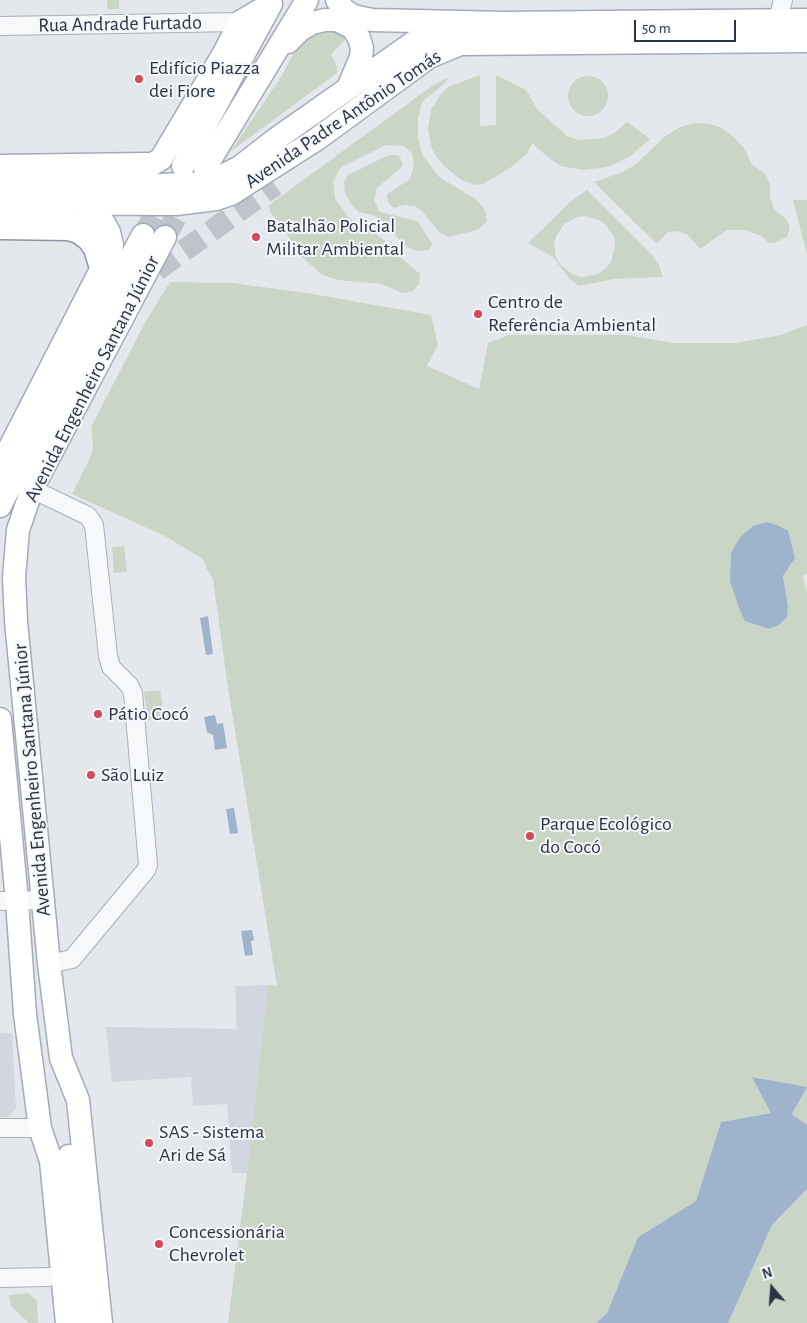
<!DOCTYPE html>
<meta charset="utf-8">
<style>
body{margin:0}
#map{position:relative;width:807px;height:1323px;overflow:hidden;background:#e4e7ec;font-family:"Alegreya Sans",sans-serif}
canvas{display:block}
.north{position:absolute;left:747px;top:1263px;width:50px;height:50px;-webkit-text-stroke:4px #f4f6f9;paint-order:stroke;rotate:342deg;font-size:14px;font-weight:700;line-height:20px;text-align:center;color:#2b3445}
.north::after{content:'';display:block;margin:auto;width:18px;height:22px;background:#2b3445;clip-path:polygon(50% 0,100% 100%,50% 72%,0 100%)}
.scale{position:absolute;left:634px;top:20px;width:102px;height:22px;box-sizing:border-box;border:2px solid #2b3445;border-top:0;padding-left:6px;font-size:15px;line-height:18px;white-space:nowrap;color:#2b3445;-webkit-text-stroke:4px #f4f6f9;paint-order:stroke}
</style>
<div id="map">
<canvas width="807" height="1323"></canvas>
<div class="north">N</div>
<div class="scale">50 m</div>
</div>
<script>
const g = document.querySelector('canvas').getContext('2d');
g.lineJoin = 'round';
function fillPath(path, color) { g.fillStyle = color; g.fill(path, 'evenodd'); }
const poly = rows => new Path2D(rows.map(r => 'M' + r).join(''));
function strokePath(path, color, width, dash) { g.strokeStyle = color; g.lineWidth = width; g.lineCap = dash ? 'butt' : 'round'; g.setLineDash(dash || []); g.stroke(path); }
function label(font, color, halo, rows, align = 'center') {
  g.font = font + ' "Alegreya Sans",sans-serif'; g.lineWidth = 4; g.setLineDash([]); g.textBaseline = 'middle'; g.strokeStyle = halo; g.fillStyle = color; for (const [text, x, y, turn = 0] of rows) {
    g.save(); g.translate(x, y); g.rotate((+turn || 0) * Math.PI / 180); g.textAlign = isNaN(turn) ? turn : align; if (halo) g.strokeText(text, 0, 0); g.fillText(text, 0, 0); g.restore();
  }
}
fillPath(poly([
 [268,985,247,1173,232,1173,227,1104,193,1106,191,1077,112,1082,106,1027,237,1029,235,986],
 [0,1033,12,1033,16,1108,8,1117,0,1117]
]), '#d2d6de');
fillPath(poly([
 [107,0,119,0,119,9,107,9],
 [324,25,350,35,331,54,337,67,337,73,230,152,281,77,299,43],
 [480,75,480,126,496,125,496,75,526,90,538,110,567,136,578,140,604,138,616,132,627,122,650,139,630,156,619,162,607,167,583,170,561,166,550,159,532,143,527,154,510,168,483,184,475,185,460,179,444,166,437,158,432,149,428,129,431,110,441,94,448,87],
 '568 96a20 20 0 1 1 40 0a20 20 0 1 1-40 0Z',
 [447,78,446,82,422,102,418,118,418,137,422,154,439,177,477,200,485,210,487,222,477,230,449,237,439,232,421,210,415,206,405,205,394,208,388,203,387,194,410,179,414,165,412,154,404,146,386,145,341,167,333,182,335,199,350,219,382,238,393,251,420,274,419,284,413,291,402,293,382,284,338,280,322,275,299,254,282,226,270,212,269,205,432,86],
 [695,123,710,124,722,128,735,138,745,150,751,163,766,175,770,185,770,197,774,209,786,219,790,227,787,237,774,243,768,242,761,236,746,230,727,230,700,249,688,235,677,231,668,232,657,244,594,182,623,172,635,165,664,137,680,127],
 [389,155,396,155,400,157,403,166,377,188,374,200,380,212,417,221,432,243,429,250,416,251,404,245,383,221,373,215,359,212,352,205,345,194,344,182,348,175],
 [587,190,652,255,659,265,663,277,614,279,578,286,569,278,553,257,528,243,570,202],
 [585,216,599,220,605,224,614,237,615,246,611,262,605,269,598,274,581,277,572,274,560,264,556,258,554,243,556,236,564,224,577,217],
 [793,200,807,200,807,255],
 [170,282,232,283,307,293,431,315,438,345,427,366,479,389,488,343,509,335,626,335,673,343,736,343,781,335,807,325,807,573,803,576,807,592,807,1125,792,1114,806,1088,753,1077,771,1113,721,1122,696,1201,638,1237,607,1313,596,1323,228,1323,247,1173,268,985,277,986,228,688,213,579,207,569,204,560,165,536,72,494,91,456,93,447,91,427,147,319],
 [795,558,783,576,788,606,787,617,779,625,769,629,745,621],
 [124,546,127,572,114,573,112,547],
 [160,690,164,717,148,720,144,692],
 [807,1189,807,1323,728,1323,772,1225],
 [28,1293,37,1301,38,1323,29,1323,11,1306,9,1295]
]), '#c9d6c5');
fillPath(poly([
 [766,522,777,525,788,531,795,558,783,576,788,606,787,617,779,625,769,629,745,621,739,608,730,581,731,553,740,537,753,526],
 [208,616,213,654,206,655,200,618],
 [215,715,217,724,223,723,227,748,215,750,213,735,207,732,204,717],
 [234,808,238,833,230,834,226,809],
 [252,930,254,940,251,941,253,955,245,956,241,931],
 [752,1077,807,1087,792,1114,807,1125,807,1189,772,1225,728,1323,596,1323,607,1313,638,1237,696,1201,721,1122,771,1113]
]), '#9fb4cc');
strokePath(poly([
 [143,235,170,189],
 [165,237,191,190],
 [157,270,275,185]
]), '#bfc3cb', 22, [22, 11]);
const minor = poly([
 [0,26,240,22],
 [775,31,783,0],
 [32,489,88,516,94,525,108,656,111,667,129,685,133,693,148,865,146,870,72,959,49,964],
 [0,901,43,900],
 [0,1128,40,1128],
 [0,1278,49,1277]
]);
const major = poly([
 [337,0,344,10,353,16,372,20,504,23,807,20],
 [288,42,300,30,312,23,325,20,337,20,353,28,359,38,362,48,361,57,348,88],
 [0,166,147,164],
 [183,166,271,4],
 [205,168,307,0],
 [116,181,132,176,161,159,223,55,240,22,271,4],
 [0,185,161,185,202,183,222,176,240,167,276,139,417,40,453,24,477,23],
 [0,203,176,204,216,199,231,194,317,139,429,57,460,44,807,41],
 [0,478,8,451,111,250,112,245,109,232,104,223,91,213,72,205],
 [0,506,39,429,143,235],
 [0,719,17,901,25,1014,40,1128,51,1161,67,1323],
 [69,1156,84,1323],
 [101,1323,78,1100,61,1058,49,964,16,621,14,577,18,530,32,489,165,237]
]);
const highway = poly([
 [0,226,69,227,79,230,90,238,97,248,103,268]
]);
strokePath(minor, '#a9aeb7', 20);
strokePath(major, '#a3abb8', 25);
strokePath(highway, '#8b94a3', 29);
strokePath(minor, '#f7f8fa', 18);
strokePath(major, '#fff', 22);
strokePath(highway, '#fff', 26);
for (const [x, y, r, color] of [
 [139,79,5,"#d1495b"],
 [256,237,5,"#d1495b"],
 [478,314,5,"#d1495b"],
 [98,714,5,"#d1495b"],
 [91,775,5,"#d1495b"],
 [530,836,5,"#d1495b"],
 [149,1143,5,"#d1495b"],
 [159,1244,5,"#d1495b"]
]) { const dot = new Path2D(); dot.arc(x, y, r, 0, 2 * Math.PI); g.fillStyle = color; g.fill(dot); strokePath(dot, '#f4f6f9', 2); }
label('20px', '#2b3445', '#f4f6f9', [
 ["Rua Andrade Furtado",120,24,-1],
 ["Avenida Padre Antônio Tomás",343,119,-34],
 ["Avenida Engenheiro Santana Júnior",92,379,-63],
 ["Avenida Engenheiro Santana Júnior",32,780,-95]
]);
label('20px', '#2b3445', '#f4f6f9', [
 ["Edifício Piazza",149,68],
 ["dei Fiore",149,91],
 ["Batalhão Policial",266,226],
 ["Militar Ambiental",266,249],
 ["Centro de",488,302],
 ["Referência Ambiental",488,325],
 ["Pátio Cocó",108,714],
 ["São Luiz",101,775],
 ["Parque Ecológico",540,824],
 ["do Cocó",540,847],
 ["SAS - Sistema",159,1132],
 ["Ari de Sá",159,1155],
 ["Concessionária",169,1232],
 ["Chevrolet",169,1255]
], 'left');
</script>
